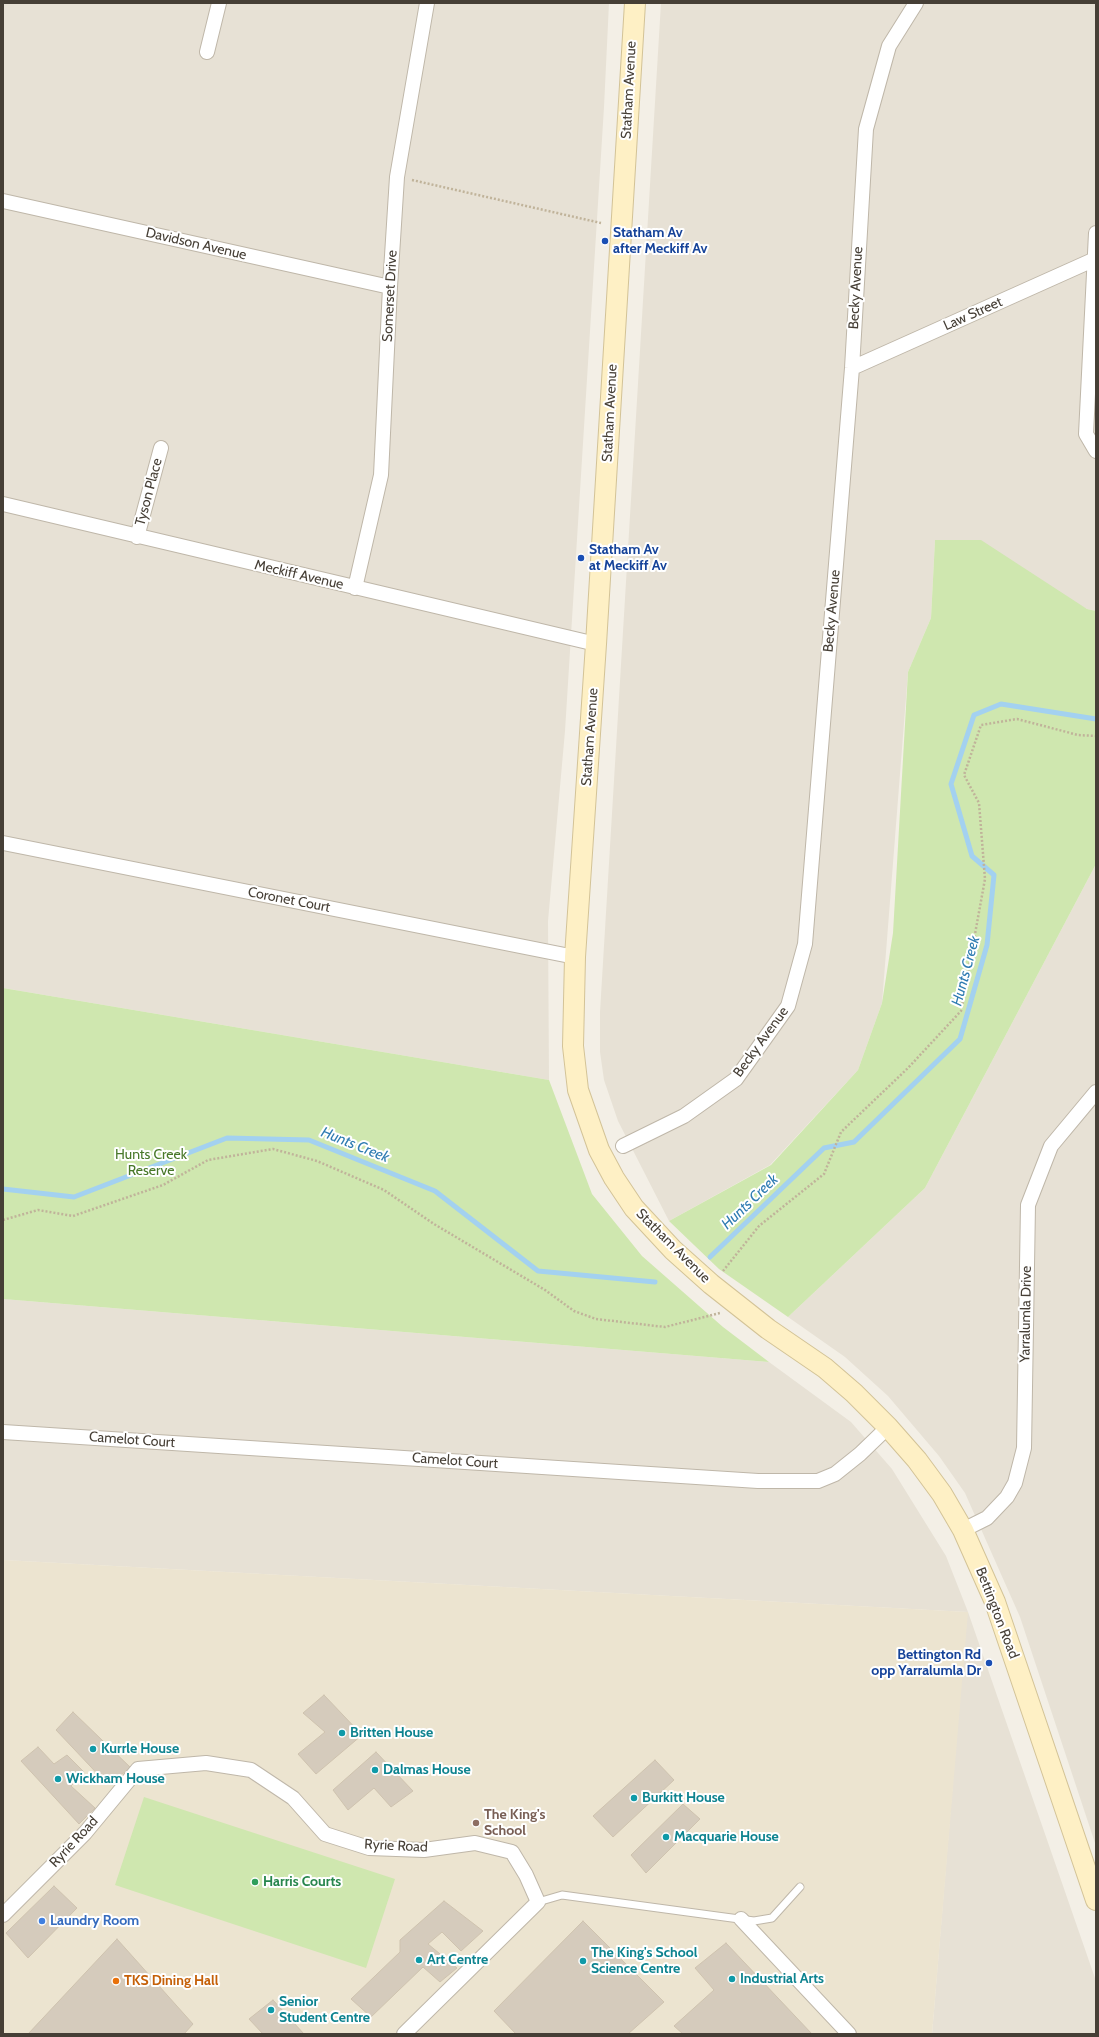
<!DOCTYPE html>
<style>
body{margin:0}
#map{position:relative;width:1099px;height:2037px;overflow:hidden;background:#f3efe6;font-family:Cabin,sans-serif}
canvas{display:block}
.frame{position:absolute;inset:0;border:4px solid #463f36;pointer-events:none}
</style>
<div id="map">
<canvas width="1099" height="2037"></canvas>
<div class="frame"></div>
</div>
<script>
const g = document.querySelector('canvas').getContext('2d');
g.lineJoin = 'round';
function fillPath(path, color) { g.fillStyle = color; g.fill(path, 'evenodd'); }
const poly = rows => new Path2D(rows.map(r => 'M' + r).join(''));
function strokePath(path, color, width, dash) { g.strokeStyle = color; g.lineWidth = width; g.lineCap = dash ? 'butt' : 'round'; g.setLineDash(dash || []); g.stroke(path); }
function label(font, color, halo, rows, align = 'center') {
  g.font = font + ' Cabin,sans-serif'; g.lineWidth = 4; g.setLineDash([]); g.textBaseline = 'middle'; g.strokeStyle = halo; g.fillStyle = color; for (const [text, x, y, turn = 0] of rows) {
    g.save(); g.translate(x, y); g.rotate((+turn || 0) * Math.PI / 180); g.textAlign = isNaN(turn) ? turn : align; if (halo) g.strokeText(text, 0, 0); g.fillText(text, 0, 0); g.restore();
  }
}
fillPath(poly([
 [3,3,609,3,604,107,565,731,548,921,549,1080,3,988],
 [661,3,1096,3,1096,611,1087,609,935,540,931,618,908,672,882,1003,858,1070,770,1165,669,1221,618,1121,604,1080,600,1052,600,1012],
 [1096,864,1096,1846,1020,1617,965,1493,939,1456,888,1396,845,1357,788,1317,925,1188],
 [3,1299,769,1362,851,1422,892,1469,946,1556,968,1612,1096,1981,1096,2034,932,2034,967,1612,3,1560]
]), '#e7e1d5');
fillPath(poly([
 [3,1560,968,1612,932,2034,3,2034]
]), '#ece4d0');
fillPath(poly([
 [935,540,981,540,1087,609,1096,611,1096,864,925,1188,788,1317,719,1269,669,1221,771,1165,858,1070,882,1003,893,933,908,672,931,618],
 [3,988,549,1080,592,1194,642,1256,723,1327,769,1362,3,1299],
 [144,1797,395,1879,366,1968,115,1885]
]), '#cfe7af');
strokePath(poly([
 [3,1189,74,1197,227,1138,309,1140,435,1191,538,1271,655,1282],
 [710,1257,824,1148,854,1142,960,1039,987,945,994,875,972,856,951,784,974,715,1001,704,1096,719]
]), '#a3d1f0', 5);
const building = poly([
 [324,1695,362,1735,316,1774,298,1754,325,1732,303,1713,324,1695],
 [73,1712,131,1768,107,1784,56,1730,73,1712],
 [38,1747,54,1764,67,1755,84,1772,71,1786,95,1808,79,1824,21,1761,38,1747],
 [376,1752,413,1791,391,1807,374,1788,348,1810,333,1790,376,1752],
 [655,1760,674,1780,613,1837,593,1816,655,1760],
 [683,1804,700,1819,646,1873,631,1855,683,1804],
 [54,1886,77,1908,28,1958,6,1933,54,1886],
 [444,1901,483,1931,461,1951,442,1932,428,1944,457,1968,440,1982,423,1967,371,2017,351,1999,400,1952,400,1940,444,1901],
 [583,1921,664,2002,628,2034,516,2034,494,2011,583,1921],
 [117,1939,193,2024,184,2034,28,2034,117,1939],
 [726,1943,812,2034,683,2034,674,2026,714,1990,695,1968,726,1943],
 [273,2000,304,2034,263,2034,249,2019,273,2000]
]);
fillPath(building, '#d5cbbc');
strokePath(building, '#cfc3af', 1);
const service = poly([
 [538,1902,562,1895,754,1921,772,1918,800,1887]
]);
const minor = poly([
 [207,52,219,3],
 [3,201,390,287],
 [1096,233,1086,434,1096,451],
 [852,368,1093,260],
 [3,504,596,644],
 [137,537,161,448],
 [355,588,381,475,390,287,397,177,427,3],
 [3,843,575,957],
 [623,1146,684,1116,736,1079,788,1006,805,944,852,368,866,129,889,46,916,3],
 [3,1432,758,1481,818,1481,835,1474,860,1454,888,1427],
 [963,1530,987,1518,1007,1497,1015,1483,1024,1448,1028,1205,1051,1146,1096,1092],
 [3,1915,85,1833,138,1769,206,1763,251,1770,293,1798,325,1834,369,1848,424,1850,475,1843,512,1852,526,1875,538,1902,404,2034],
 [741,1919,849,2034]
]);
const secondary = poly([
 [635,3,596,644,575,957,573,1046,578,1090,599,1150,614,1178,634,1208,673,1250,711,1284,768,1329,825,1368,854,1393,888,1427,917,1460,942,1494,963,1530,995,1602,1096,1900]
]);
strokePath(service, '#bfb7a9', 9);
strokePath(minor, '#bfb7a9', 16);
strokePath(secondary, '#d3c397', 22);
strokePath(poly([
 [412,180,601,223],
 [3,1220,38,1210,73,1216,163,1185,208,1160,273,1149,317,1161,384,1190,434,1224,545,1290,574,1311,596,1319,665,1327,720,1313],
 [723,1271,759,1226,824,1174,841,1132,908,1068,961,1011,985,879,979,803,964,775,981,725,1017,719,1078,735,1096,736]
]), '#c0b39a', 2.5, [2, 2]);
strokePath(service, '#fff', 7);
strokePath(minor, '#fff', 14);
strokePath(secondary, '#fef0c5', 20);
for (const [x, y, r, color] of [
 [605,241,4,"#1a4fb4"],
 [581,558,4,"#1a4fb4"],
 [989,1663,4,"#1a4fb4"],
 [342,1733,4,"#0f9aa8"],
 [93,1749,4,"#0f9aa8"],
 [375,1770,4,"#0f9aa8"],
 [58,1779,4,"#0f9aa8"],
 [634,1798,4,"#0f9aa8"],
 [476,1823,4,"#8d6e63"],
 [666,1837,4,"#0f9aa8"],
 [255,1882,4,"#2e9e5b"],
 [42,1921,4,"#3f7fe0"],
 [419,1960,4,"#0f9aa8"],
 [583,1961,4,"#0f9aa8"],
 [732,1979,4,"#0f9aa8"],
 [116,1981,4,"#e8710a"],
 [271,2010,4,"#0f9aa8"]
]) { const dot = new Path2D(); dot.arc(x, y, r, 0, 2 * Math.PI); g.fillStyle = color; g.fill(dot); strokePath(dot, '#fff', 1.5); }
label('14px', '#463f36', '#fff', [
 ["Statham Avenue",629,90,-87],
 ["Davidson Avenue",196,244,13],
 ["Becky Avenue",856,288,-87],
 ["Somerset Drive",390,296,-87],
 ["Law Street",973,314,-24],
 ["Statham Avenue",610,413,-87],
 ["Tyson Place",149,492,-75],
 ["Meckiff Avenue",299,575,13],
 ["Becky Avenue",832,611,-85],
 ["Statham Avenue",590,737,-86],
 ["Coronet Court",289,900,11],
 ["Becky Avenue",761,1042,-54],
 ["Statham Avenue",673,1246,45],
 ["Yarralumla Drive",1026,1314,-89],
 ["Camelot Court",132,1440,4],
 ["Camelot Court",455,1461,4],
 ["Bettington Road",997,1613,69],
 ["Ryrie Road",74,1842,-47],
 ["Ryrie Road",396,1846,3]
]);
label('bold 14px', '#164399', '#fff', [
 ["Statham Av",613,233],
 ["after Meckiff Av",613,249],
 ["Statham Av",589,550],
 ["at Meckiff Av",589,566],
 ["Bettington Rd",981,1655,"right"],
 ["opp Yarralumla Dr",981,1671,"right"]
], 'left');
label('14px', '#487829', '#fff', [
 ["Hunts Creek",151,1155],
 ["Reserve",151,1171]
]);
label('bold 14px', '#0d838f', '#fff', [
 ["Britten House",350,1733],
 ["Kurrle House",101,1749],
 ["Dalmas House",383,1770],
 ["Wickham House",66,1779],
 ["Burkitt House",642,1798],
 ["Macquarie House",674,1837],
 ["The King's School",591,1953],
 ["Science Centre",591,1969],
 ["Art Centre",427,1960],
 ["Industrial Arts",740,1979],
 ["Senior",279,2002],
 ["Student Centre",279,2018]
], 'left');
label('bold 14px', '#785e54', '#fff', [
 ["The King's",484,1815],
 ["School",484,1831]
], 'left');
label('bold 14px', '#27864d', '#fff', [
 ["Harris Courts",263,1882]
], 'left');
label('bold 14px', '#366cbe', '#fff', [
 ["Laundry Room",50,1921]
], 'left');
label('bold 14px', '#c56008', '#fff', [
 ["TKS Dining Hall",124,1981]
], 'left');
label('italic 15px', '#2f7cb2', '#fff', [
 ["Hunts Creek",966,971,-75],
 ["Hunts Creek",355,1145,22],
 ["Hunts Creek",750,1202,-44]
]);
</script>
